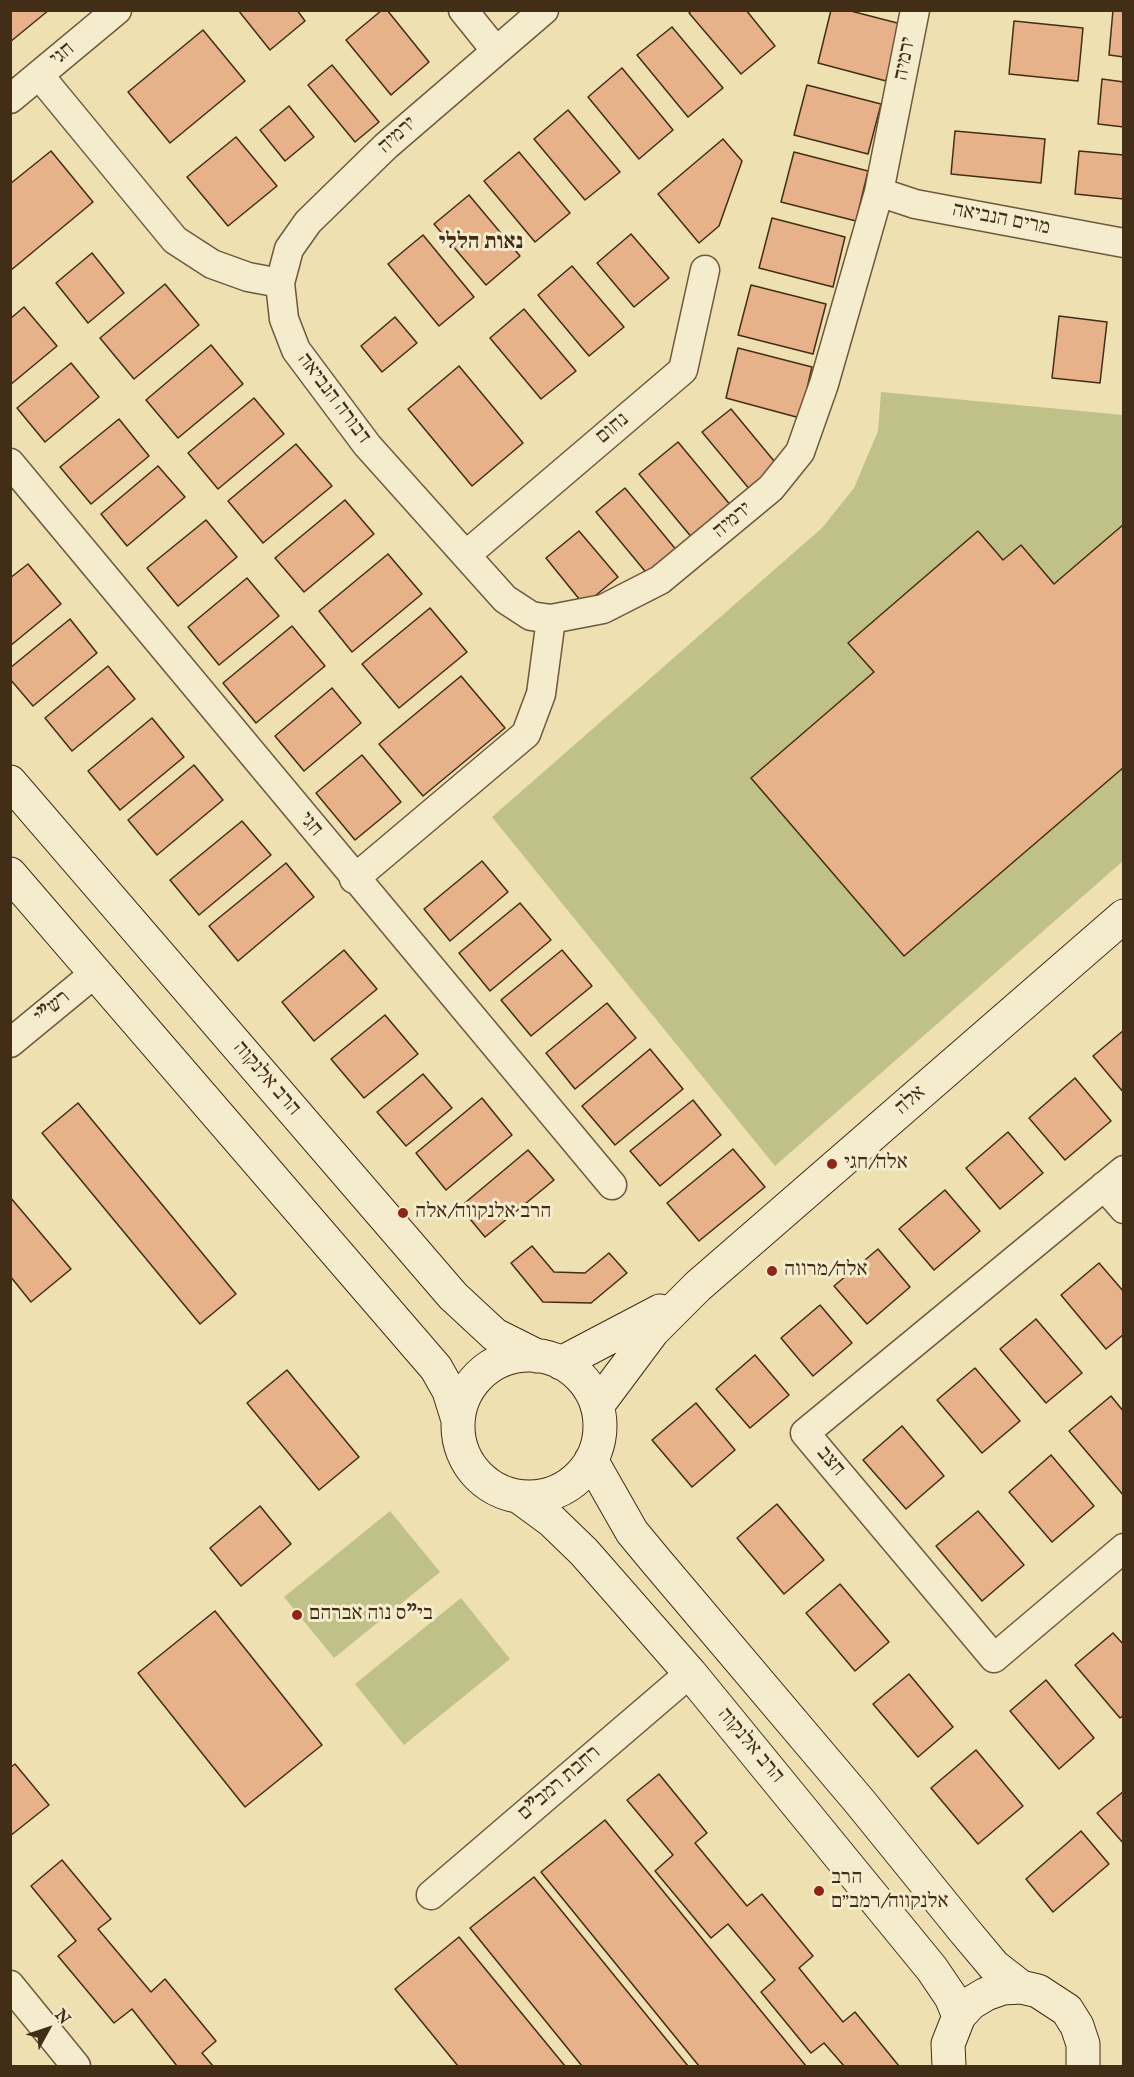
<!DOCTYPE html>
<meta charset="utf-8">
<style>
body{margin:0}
#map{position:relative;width:1134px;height:2077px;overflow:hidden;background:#efe0b2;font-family:"IM FELL English",serif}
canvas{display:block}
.frame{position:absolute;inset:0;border:12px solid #422d16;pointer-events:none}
.north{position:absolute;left:18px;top:1999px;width:60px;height:60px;-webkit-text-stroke:4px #f5ebcd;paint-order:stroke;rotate:50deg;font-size:16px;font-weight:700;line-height:24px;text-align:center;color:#422d16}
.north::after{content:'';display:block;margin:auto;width:21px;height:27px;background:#422d16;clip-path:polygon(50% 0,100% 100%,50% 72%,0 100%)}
</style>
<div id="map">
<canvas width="1134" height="2077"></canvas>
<div class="frame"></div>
<div class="north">N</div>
</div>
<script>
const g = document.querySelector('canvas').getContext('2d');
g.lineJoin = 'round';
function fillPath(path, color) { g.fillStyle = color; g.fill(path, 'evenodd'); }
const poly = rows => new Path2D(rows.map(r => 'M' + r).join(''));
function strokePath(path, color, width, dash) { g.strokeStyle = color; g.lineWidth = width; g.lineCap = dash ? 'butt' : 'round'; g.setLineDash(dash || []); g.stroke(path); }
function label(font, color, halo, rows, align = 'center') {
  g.font = font + ' "IM FELL English","Frank Ruhl Libre",serif'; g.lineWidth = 6; g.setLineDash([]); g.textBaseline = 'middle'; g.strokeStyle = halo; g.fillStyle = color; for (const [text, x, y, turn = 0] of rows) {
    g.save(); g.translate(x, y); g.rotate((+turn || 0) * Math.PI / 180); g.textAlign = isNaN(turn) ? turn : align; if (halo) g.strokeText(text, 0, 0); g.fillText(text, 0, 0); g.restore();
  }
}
fillPath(poly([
 [881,392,1123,415,1123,861,775,1166,492,817,822,528,854,488,878,431],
 [390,1511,440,1572,334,1658,284,1597],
 [461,1598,510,1659,404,1745,355,1684]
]), '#bfc188');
const building = poly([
 [10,10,49,10,10,42,10,10],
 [238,10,297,10,305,21,270,50,238,10],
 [382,10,387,10,429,62,391,95,346,40,382,10],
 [693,10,746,10,775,46,741,74,689,13,693,10],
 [831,10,847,10,901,24,886,81,818,63,831,10],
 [1113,10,1124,10,1124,57,1109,55,1113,10],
 [1014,21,1083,28,1078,81,1009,74,1014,21],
 [672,27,723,88,688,117,637,55,672,27],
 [203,30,245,81,170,143,128,92,203,30],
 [332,65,379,122,355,142,308,85,332,65],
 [622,68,673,130,639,159,588,97,622,68],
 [1102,79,1124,82,1124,127,1098,124,1102,79],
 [807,85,881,104,868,154,794,135,807,85],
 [289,106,314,137,285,161,260,130,289,106],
 [568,110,620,172,585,200,534,139,568,110],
 [955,131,1045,139,1041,183,951,174,955,131],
 [236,137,277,186,228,226,187,177,236,137],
 [723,139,742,161,719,226,699,243,658,194,723,139],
 [51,151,93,202,10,271,10,184,51,151],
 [1079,151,1124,155,1124,199,1075,194,1079,151],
 [519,152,570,213,535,242,484,181,519,152],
 [794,152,868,171,856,221,781,202,794,152],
 [469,195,520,256,486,285,434,224,469,195],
 [772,218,845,237,833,287,759,268,772,218],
 [631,234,669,278,634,307,597,263,631,234],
 [423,235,474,297,439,326,388,264,423,235],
 [92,253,124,293,88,323,56,283,92,253],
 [572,266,624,327,589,356,538,295,572,266],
 [165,284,199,325,134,379,100,338,165,284],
 [751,285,826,304,813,354,738,335,751,285],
 [24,307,57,346,10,385,10,319,24,307],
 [524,309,576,371,541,399,490,338,524,309],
 [1059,316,1107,322,1100,383,1052,378,1059,316],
 [395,317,417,343,382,372,361,346,395,317],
 [211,345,243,384,178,438,146,400,211,345],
 [738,348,812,367,800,418,726,398,738,348],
 [71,363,99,397,45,442,17,408,71,363],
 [459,366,523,443,472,486,408,409,459,366],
 [254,398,284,434,218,489,188,453,254,398],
 [731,409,779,467,751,491,702,432,731,409],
 [119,419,149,456,91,504,60,467,119,419],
 [678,442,732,507,693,539,639,474,678,442],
 [296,444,332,486,263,543,228,501,296,444],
 [158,466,185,497,127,546,101,514,158,466],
 [625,488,678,552,649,576,596,512,625,488],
 [345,500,374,534,304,592,275,558,345,500],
 [206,520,237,557,178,606,147,568,206,520],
 [1124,524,1124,767,904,956,751,778,874,672,848,643,978,531,1003,560,1021,545,1054,584,1124,524],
 [579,531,618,577,584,605,546,558,579,531],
 [388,554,422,594,352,652,319,611,388,554],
 [28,564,61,604,10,646,10,578,28,564],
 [247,578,279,616,219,665,188,627,247,578],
 [430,608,467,652,399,708,362,664,430,608],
 [70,619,97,653,33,706,10,679,10,668,70,619],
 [292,626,325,666,256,723,223,683,292,626],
 [108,666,135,699,72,751,45,718,108,666],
 [461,676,505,728,423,796,379,744,461,676],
 [332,688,361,723,304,771,275,736,332,688],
 [152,718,184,757,120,810,88,771,152,718],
 [362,755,401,802,355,840,316,793,362,755],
 [194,765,223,800,157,855,128,820,194,765],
 [242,821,271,855,199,915,170,880,242,821],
 [482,861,508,892,450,941,424,909,482,861],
 [286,863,314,897,238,961,209,926,286,863],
 [520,903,551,940,490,991,459,953,520,903],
 [344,950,377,989,314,1041,282,1002,344,950],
 [562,950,592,986,531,1036,501,1000,562,950],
 [607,1003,636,1038,575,1089,546,1053,607,1003],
 [385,1015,418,1054,364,1098,331,1059,385,1015],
 [1124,1030,1124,1093,1093,1056,1124,1030],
 [650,1049,683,1089,615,1145,582,1106,650,1049],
 [423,1074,452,1108,406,1146,377,1112,423,1074],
 [1075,1078,1111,1121,1065,1160,1029,1118,1075,1078],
 [482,1098,512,1135,446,1190,416,1153,482,1098],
 [693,1100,721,1135,660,1186,630,1151,693,1100],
 [78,1103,236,1294,200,1324,42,1133,78,1103],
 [1008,1132,1043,1173,1000,1209,966,1168,1008,1132],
 [733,1149,765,1187,699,1241,667,1203,733,1149],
 [528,1150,554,1180,485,1237,460,1207,528,1150],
 [945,1190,980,1231,934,1270,899,1229,945,1190],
 [10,1197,71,1269,31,1302,10,1276,10,1197],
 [532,1246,554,1272,585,1273,609,1253,627,1273,591,1303,543,1302,511,1263,532,1246],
 [878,1249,910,1287,867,1324,834,1286,878,1249],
 [1099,1263,1124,1292,1124,1334,1106,1349,1061,1295,1099,1263],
 [820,1305,852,1343,813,1376,781,1338,820,1305],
 [1036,1319,1082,1373,1046,1403,1000,1349,1036,1319],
 [755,1355,789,1395,750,1428,716,1389,755,1355],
 [975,1368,1020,1421,982,1453,937,1400,975,1368],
 [287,1370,359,1457,319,1490,247,1403,287,1370],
 [1111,1396,1124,1412,1124,1496,1069,1431,1111,1396],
 [696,1403,735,1450,692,1487,652,1440,696,1403],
 [902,1426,944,1476,906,1509,863,1460,902,1426],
 [1051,1455,1094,1506,1052,1542,1009,1492,1051,1455],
 [777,1504,824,1560,784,1594,737,1538,777,1504],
 [260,1506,291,1544,241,1586,210,1548,260,1506],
 [978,1511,1024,1565,982,1601,936,1546,978,1511],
 [840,1584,889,1642,855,1671,806,1613,840,1584],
 [215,1611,322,1745,245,1807,138,1673,215,1611],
 [1113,1633,1124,1645,1124,1715,1120,1718,1075,1665,1113,1633],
 [909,1674,953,1727,918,1757,873,1704,909,1674],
 [1046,1680,1094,1738,1059,1769,1010,1711,1046,1680],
 [976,1750,1023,1806,978,1844,931,1788,976,1750],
 [15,1764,49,1805,10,1836,10,1768,15,1764],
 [659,1774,707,1833,695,1843,747,1906,762,1894,813,1956,799,1968,843,2022,855,2012,899,2066,844,2066,824,2043,811,2053,761,1992,775,1980,728,1924,711,1938,655,1871,673,1855,627,1800,659,1774],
 [1124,1791,1124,1844,1097,1813,1124,1791],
 [605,1820,806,2066,699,2066,541,1872,605,1820],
 [1081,1831,1109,1864,1053,1912,1026,1879,1081,1831],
 [62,1860,111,1919,98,1929,151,1992,165,1979,216,2041,202,2053,213,2066,177,2066,132,2009,114,2023,58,1956,76,1941,31,1886,62,1860],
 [534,1877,688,2066,582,2066,470,1928,534,1877],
 [459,1937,565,2066,458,2066,395,1989,459,1937]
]);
fillPath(building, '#e7b189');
strokePath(building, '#422d16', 1.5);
const street = poly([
 [463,10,496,51],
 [544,10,386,146,308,222,289,249,280,283,284,319,296,350,367,445,505,599,531,616,551,619,603,609,660,580,771,488,800,452,824,384,879,192,915,10],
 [39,75,175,240,212,264,248,277,280,283],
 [10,99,117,10],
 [879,192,915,204,1124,243],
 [10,463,612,1185],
 [466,555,683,370,705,270],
 [354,879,526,734,541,694,551,619],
 [10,1043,95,973],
 [1124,1170,805,1433,994,1658,1124,1548],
 [1104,1186,1124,1209],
 [431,1895,690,1673],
 [10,1985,76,2066]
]);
const secondary = poly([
 [10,782,453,1296,495,1335,537,1356],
 [10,874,436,1368,449,1391,458,1420],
 '458 1426a71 71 0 1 1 142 0a71 71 0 1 1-142 0Z',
 [561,1363,660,1311],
 [597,1406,653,1331,698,1286,1124,916],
 [591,1460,632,1532,656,1561,860,1802,963,1929,994,1966,1021,1987],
 [518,1496,552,1521,584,1552,690,1673,932,1969,951,1997,959,2016],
 [949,2066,948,2044,959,2016,971,2003,986,1994,1003,1988,1021,1987,1038,1991,1067,2010,1077,2026,1083,2044,1083,2066]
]);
strokePath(street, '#6d5a3d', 31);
strokePath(secondary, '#422d16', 35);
strokePath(street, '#f5ebcd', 28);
strokePath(secondary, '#f5ebcd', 33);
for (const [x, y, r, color] of [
 [832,1164,6,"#8f2418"],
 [403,1213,6,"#8f2418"],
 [772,1271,6,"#8f2418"],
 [297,1615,6,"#8f2418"],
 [819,1891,6,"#8f2418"]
]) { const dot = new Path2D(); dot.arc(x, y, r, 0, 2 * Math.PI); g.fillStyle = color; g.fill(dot); strokePath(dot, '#f5ebcd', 2); }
label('21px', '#422d16', '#f5ebcd', [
 ["חגי",63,55,-40],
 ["ירמיה",906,59,-79],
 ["ירמיה",398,136,-42],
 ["מרים הנביאה",1001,220,11],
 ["דבורה הנביאה",333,399,53],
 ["נחום",613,429,-40],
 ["ירמיה",733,521,-40],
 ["חגי",310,825,50],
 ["רש\"י",53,1008,-40],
 ["הרב אלנקוה",266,1079,49],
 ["אלה",911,1101,-41],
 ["חצב",830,1462,50],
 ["הרב אלנקוה",750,1746,50],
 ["רחבת רמב\"ם",560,1784,-41]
]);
label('21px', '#422d16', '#f5ebcd', [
 ["אלה/חגי",844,1164],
 ["הרב אלנקווה/אלה",415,1213],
 ["אלה/מרווה",784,1271],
 ["בי\"ס נוה אברהם",309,1615],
 ["הרב",831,1879],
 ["אלנקווה/רמב״ם",831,1903]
], 'left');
label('bold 22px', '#422d16', '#f5ebcd', [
 ["נאות הללי",481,243]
]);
</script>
